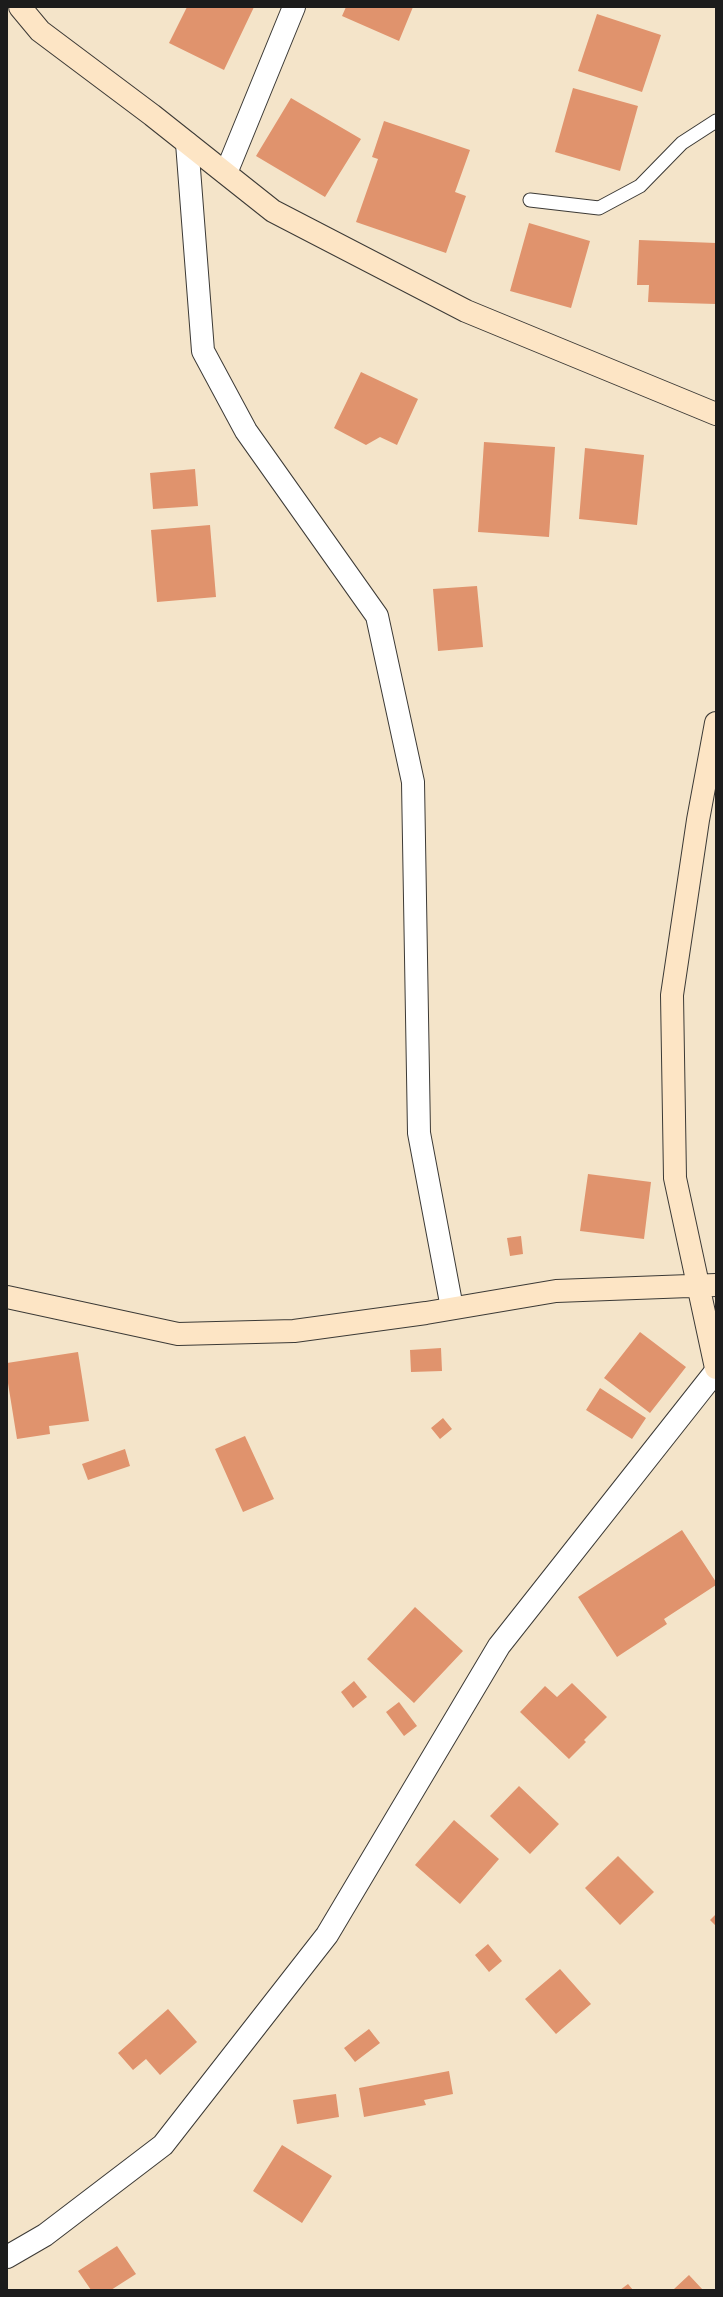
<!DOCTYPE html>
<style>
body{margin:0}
#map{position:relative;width:723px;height:2297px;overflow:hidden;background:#f4e4c9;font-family:"EB Garamond",serif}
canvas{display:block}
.frame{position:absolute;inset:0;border:8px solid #1c1c1c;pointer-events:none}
</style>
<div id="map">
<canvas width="723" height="2297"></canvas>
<div class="frame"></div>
</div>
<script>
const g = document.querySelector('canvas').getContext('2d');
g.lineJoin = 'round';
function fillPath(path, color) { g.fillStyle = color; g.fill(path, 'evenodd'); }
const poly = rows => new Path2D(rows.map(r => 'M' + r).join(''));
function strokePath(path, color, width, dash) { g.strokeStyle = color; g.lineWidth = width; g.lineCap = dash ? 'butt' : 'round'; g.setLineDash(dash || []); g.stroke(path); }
fillPath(poly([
 [187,7,254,7,224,70,169,43],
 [346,7,413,7,399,41,342,16],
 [597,14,661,35,642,92,578,71],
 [573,88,638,106,620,171,555,152],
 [291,98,361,139,325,197,256,156],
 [384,121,470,150,455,192,466,196,446,253,356,222,378,159,372,157],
 [529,223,590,241,571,308,510,291],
 [639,240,716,243,716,304,648,302,649,285,637,285],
 [361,372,418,399,397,445,380,437,366,445,334,428],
 [484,442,555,447,549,537,478,532],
 [585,448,644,455,637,525,579,519],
 [195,469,198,506,153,509,150,473],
 [210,525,216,597,157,602,151,530],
 [477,586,483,647,438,651,433,589],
 [588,1174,651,1182,644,1239,580,1231],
 [521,1236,523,1254,510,1256,507,1238],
 [640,1332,686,1367,650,1413,604,1378],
 [441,1348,442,1371,411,1372,410,1350],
 [78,1352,89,1421,49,1426,50,1434,17,1439,7,1377,7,1363],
 [600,1388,646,1418,632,1439,586,1410],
 [443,1418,452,1429,440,1439,431,1428],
 [245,1436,274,1499,243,1512,215,1449],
 [125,1449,130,1466,88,1480,82,1464],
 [682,1530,716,1582,716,1585,664,1619,667,1624,617,1657,578,1597],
 [415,1607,463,1651,414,1703,367,1659],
 [354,1681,367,1697,353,1708,341,1692],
 [572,1683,607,1717,584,1740,586,1742,569,1759,520,1712,545,1686,557,1697],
 [399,1702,417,1726,404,1736,386,1712],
 [519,1786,559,1824,530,1854,490,1816],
 [454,1820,499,1859,460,1904,415,1865],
 [618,1856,654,1892,620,1925,585,1888],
 [716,1914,716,1926,710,1920],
 [488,1944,502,1961,489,1972,475,1955],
 [560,1969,591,2004,556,2034,525,1999],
 [168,2009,197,2042,160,2075,146,2059,133,2070,118,2053],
 [369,2029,380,2043,355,2062,344,2048],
 [449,2071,453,2094,424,2100,426,2105,364,2117,359,2088],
 [336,2094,339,2117,297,2124,293,2100],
 [282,2145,332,2176,302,2223,253,2191],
 [117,2246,136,2274,111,2290,91,2290,78,2271],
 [689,2275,703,2290,674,2289],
 [628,2284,633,2290,620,2290]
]), '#e0936d');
const lane = poly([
 [530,200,599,208,640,186,682,143,716,121]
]);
const street = poly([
 [187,143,203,351,246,431,377,616,413,782,419,1133,452,1308],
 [226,173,294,7],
 [7,2257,45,2235,163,2145,327,1935,499,1646,716,1371]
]);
const secondary = poly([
 [20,7,40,31,152,115,273,211,466,311,716,414],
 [716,723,698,820,672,995,675,1178,716,1368],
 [7,1297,178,1334,294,1331,426,1313,556,1291,716,1285]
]);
strokePath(lane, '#3c3a36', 15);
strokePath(street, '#3c3a36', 24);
strokePath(secondary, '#3c3a36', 24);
strokePath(lane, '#fff', 13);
strokePath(street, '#fff', 22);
strokePath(secondary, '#fde5c5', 22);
</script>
